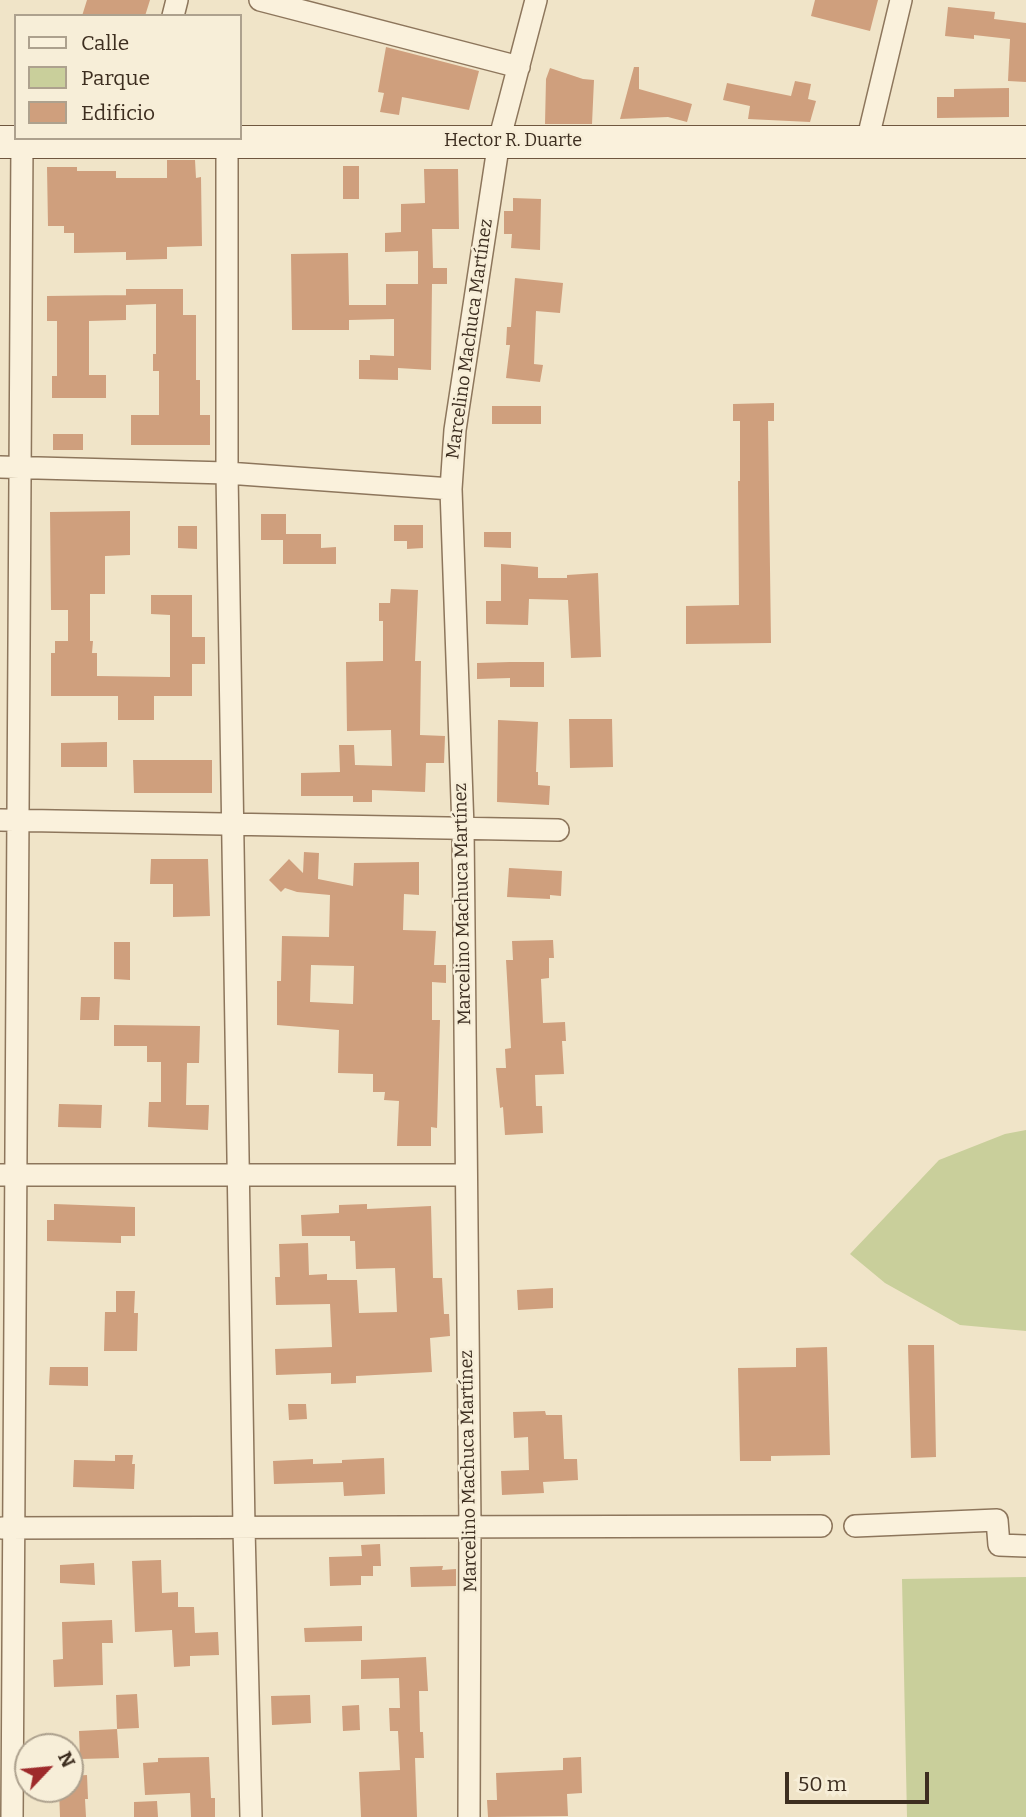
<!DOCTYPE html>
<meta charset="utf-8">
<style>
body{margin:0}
#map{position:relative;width:1026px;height:1817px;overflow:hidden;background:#f0e4c8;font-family:Bitter,serif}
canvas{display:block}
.legend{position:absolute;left:14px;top:14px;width:228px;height:126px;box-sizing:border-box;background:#f7eed8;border:2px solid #ada18e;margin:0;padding:9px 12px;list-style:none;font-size:21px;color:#3d2e20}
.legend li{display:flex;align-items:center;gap:14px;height:35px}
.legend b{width:35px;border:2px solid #ada18e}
.north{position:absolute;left:14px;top:1733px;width:70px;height:70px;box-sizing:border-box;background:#f7eed8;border:2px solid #ada18e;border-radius:50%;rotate:64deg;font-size:19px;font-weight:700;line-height:28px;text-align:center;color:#3d2e20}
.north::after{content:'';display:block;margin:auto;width:24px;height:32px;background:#9e2a2b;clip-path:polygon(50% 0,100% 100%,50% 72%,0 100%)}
.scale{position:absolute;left:785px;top:1772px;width:144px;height:32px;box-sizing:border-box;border:4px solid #3d2e20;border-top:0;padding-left:9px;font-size:21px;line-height:24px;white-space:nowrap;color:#3d2e20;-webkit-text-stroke:5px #f7eed8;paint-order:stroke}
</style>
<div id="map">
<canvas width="1026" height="1817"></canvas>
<ul class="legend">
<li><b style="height:9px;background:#faf1dc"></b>Calle</li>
<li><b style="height:19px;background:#c9cf9b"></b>Parque</li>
<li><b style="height:19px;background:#cf9f7d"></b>Edificio</li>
</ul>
<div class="north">N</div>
<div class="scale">50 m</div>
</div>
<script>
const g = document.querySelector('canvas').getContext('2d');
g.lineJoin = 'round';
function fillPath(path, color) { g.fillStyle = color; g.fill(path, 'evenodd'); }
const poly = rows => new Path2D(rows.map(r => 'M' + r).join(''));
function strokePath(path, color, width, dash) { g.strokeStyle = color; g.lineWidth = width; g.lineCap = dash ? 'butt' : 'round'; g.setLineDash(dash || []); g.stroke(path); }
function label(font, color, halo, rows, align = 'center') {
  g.font = font + ' Bitter,serif'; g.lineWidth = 5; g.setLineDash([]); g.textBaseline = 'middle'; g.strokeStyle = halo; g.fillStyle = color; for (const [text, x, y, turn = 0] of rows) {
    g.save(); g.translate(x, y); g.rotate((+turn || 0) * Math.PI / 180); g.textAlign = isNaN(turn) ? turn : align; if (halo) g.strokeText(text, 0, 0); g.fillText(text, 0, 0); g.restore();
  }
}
fillPath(poly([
 [1026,1130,1026,1331,960,1325,885,1283,850,1254,939,1160,1005,1134],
 [1026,1577,1026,1817,907,1817,902,1579]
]), '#c9cf9b');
fillPath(poly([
 [87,0,150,0,145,16,82,16],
 [815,0,878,0,870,31,811,16],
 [948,7,995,12,994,19,1026,23,1026,82,1008,81,1010,39,974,35,974,39,945,36],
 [386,47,479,71,469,110,402,97,399,115,380,112,384,93,378,92],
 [634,67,639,67,639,89,692,104,687,122,668,117,620,119],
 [550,68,583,79,594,80,592,124,545,124,546,79],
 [795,81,811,84,808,99,816,101,810,122,748,119,750,106,723,100,727,83,791,96],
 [1009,88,1009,117,937,118,937,97,954,97,954,89],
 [167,160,195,160,196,178,201,177,202,246,167,247,167,259,126,260,126,252,74,253,74,233,64,233,64,226,48,226,47,167,77,167,77,171,116,171,116,178,167,178],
 [343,166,359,166,359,199,343,199],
 [424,169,458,169,459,229,432,229,433,268,447,268,447,284,432,284,431,370,398,368,398,380,359,379,359,360,370,360,370,355,394,356,394,319,349,320,349,330,292,330,291,254,348,253,349,305,386,305,386,284,418,284,418,251,385,252,385,233,401,232,401,204,425,203],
 [513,198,541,199,540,250,511,248,512,234,504,234,504,211,513,211],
 [515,278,563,283,560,313,536,311,534,364,543,365,540,382,506,378,510,345,506,345,507,327,511,327],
 [126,289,183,289,183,315,196,315,196,380,200,380,200,415,210,415,210,445,131,445,131,415,159,415,159,371,153,371,153,354,156,354,156,304,126,305],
 [126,295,126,320,89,321,89,375,106,375,106,398,52,398,52,376,57,376,57,321,47,321,47,296],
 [774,403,774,421,768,421,771,643,686,644,686,606,739,605,738,481,740,481,740,421,733,421,733,404],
 [492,406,541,406,541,424,492,424],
 [53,434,83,434,83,450,53,450],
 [130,511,130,555,105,556,105,594,90,594,90,641,93,641,92,653,97,653,97,676,170,677,170,615,151,614,151,595,192,595,192,637,205,637,205,664,192,664,192,696,154,696,154,720,118,720,118,696,51,696,51,653,55,653,55,641,68,641,68,610,51,610,50,512],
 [261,514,286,514,286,534,321,534,321,548,336,547,336,564,283,564,283,540,261,540],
 [394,525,423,525,423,548,407,549,407,541,394,541],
 [178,526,197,526,197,549,178,548],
 [484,532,511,532,511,548,484,547],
 [501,564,538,567,538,578,567,578,567,575,598,573,601,657,571,658,568,600,529,599,528,625,486,624,486,601,501,601],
 [391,589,418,590,415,661,421,661,420,735,445,736,444,763,426,763,425,792,372,790,372,802,353,802,353,796,301,796,301,773,340,772,339,745,354,745,355,765,392,766,391,730,347,731,346,662,383,661,383,621,379,621,379,603,390,603],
 [510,662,544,662,544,687,510,687,510,678,477,679,477,663],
 [569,719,612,719,613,767,570,768],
 [498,720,538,722,536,772,538,772,538,785,550,786,549,805,497,802],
 [107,742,107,767,61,767,61,743],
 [133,760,212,760,212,793,134,793],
 [304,852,319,853,318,879,353,886,354,863,419,862,419,895,404,894,403,930,436,931,434,965,446,965,446,983,432,982,432,1020,440,1020,437,1128,431,1127,431,1146,397,1146,399,1101,384,1100,385,1092,373,1092,373,1074,338,1073,339,1030,277,1025,277,981,281,981,282,936,329,937,330,895,297,892,285,888,281,892,269,880,289,859,303,873],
 [311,965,354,966,353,1004,310,1002],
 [151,859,208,859,210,916,173,917,173,884,150,884],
 [509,868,562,871,561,896,550,895,550,899,507,897],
 [553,940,554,958,549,958,549,978,541,979,543,1023,565,1022,566,1041,562,1041,564,1074,535,1075,536,1106,542,1106,543,1133,505,1135,503,1107,500,1108,496,1068,506,1068,505,1049,511,1048,506,960,513,960,512,941],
 [114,942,130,942,130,980,114,979],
 [81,997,100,997,99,1020,80,1020],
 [114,1025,200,1026,199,1063,187,1063,186,1105,209,1105,208,1130,148,1127,149,1102,161,1102,161,1062,147,1062,147,1046,114,1046],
 [59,1104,102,1105,101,1128,58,1127],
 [54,1204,135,1207,135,1236,121,1236,121,1243,47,1241,47,1220,54,1220],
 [367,1204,367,1209,431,1206,433,1278,442,1278,444,1314,449,1314,450,1336,430,1338,432,1372,356,1376,356,1383,331,1384,331,1373,276,1375,275,1349,332,1347,330,1304,276,1305,275,1277,280,1277,279,1244,308,1243,309,1275,327,1274,327,1280,357,1280,359,1313,397,1312,395,1268,356,1269,355,1241,350,1241,350,1236,302,1236,301,1215,339,1213,339,1205],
 [553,1288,553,1308,518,1310,517,1290],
 [116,1291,135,1291,134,1313,138,1313,137,1351,104,1351,105,1312,116,1312],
 [908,1345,934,1345,936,1457,911,1458],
 [827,1347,830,1455,771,1456,771,1461,740,1461,738,1368,796,1367,796,1348],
 [50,1367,88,1367,88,1386,49,1385],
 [288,1404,306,1404,307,1419,289,1420],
 [545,1411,546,1415,562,1415,564,1459,577,1459,578,1480,543,1482,544,1493,502,1495,501,1471,529,1470,528,1437,514,1438,513,1412],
 [115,1455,133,1455,132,1464,135,1464,134,1489,73,1487,74,1460,115,1461],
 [384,1458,385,1494,344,1496,343,1482,274,1484,273,1461,313,1459,313,1464,342,1463,342,1460],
 [380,1544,381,1566,373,1566,373,1576,361,1576,361,1585,330,1586,329,1557,362,1556,361,1545],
 [161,1560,162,1593,178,1592,178,1607,194,1607,195,1633,218,1632,219,1655,190,1656,190,1666,174,1667,172,1630,135,1632,132,1561],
 [94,1563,95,1585,60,1583,60,1565],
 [443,1566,442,1570,456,1569,456,1586,411,1587,410,1567],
 [112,1620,113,1643,102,1643,103,1685,54,1687,53,1660,63,1659,62,1622],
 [362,1626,362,1641,305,1642,304,1628],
 [426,1657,428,1691,419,1691,420,1732,423,1732,424,1758,415,1758,417,1817,361,1817,359,1772,400,1770,398,1731,390,1731,389,1708,400,1708,399,1678,361,1679,361,1660],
 [137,1694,139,1728,117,1729,116,1695],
 [310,1695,311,1723,272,1725,271,1696],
 [359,1705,360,1730,343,1731,342,1706],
 [117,1729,119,1758,80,1759,79,1731],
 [209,1757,211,1798,215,1798,215,1817,191,1817,190,1793,145,1795,143,1763,158,1762,158,1758],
 [581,1757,582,1793,567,1794,568,1816,488,1817,487,1800,497,1800,496,1773,563,1770,563,1758],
 [87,1775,88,1799,85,1799,86,1817,60,1817,59,1789,72,1789,72,1776],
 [157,1801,158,1817,134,1817,134,1802]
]), '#cf9f7d');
const street = poly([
 [260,0,519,67],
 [173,16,177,0],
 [227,141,227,473,244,1528,251,1817],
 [867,142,901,0],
 [0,467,227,473,451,489],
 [0,820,558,830],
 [0,1175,465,1175],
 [855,1526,997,1520,999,1545,1026,1546],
 [2,1528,821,1526],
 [12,1817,22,142],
 [469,1817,470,1526,463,828,451,489,455,430,499,141,536,0]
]);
const secondary = poly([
 [0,142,1026,142]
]);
strokePath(street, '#8d765c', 24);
strokePath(secondary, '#6f573f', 34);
strokePath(street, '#faf1dc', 21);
strokePath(secondary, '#faf1dc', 32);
label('18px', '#3d2e20', '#f7eed8', [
 ["Hector R. Duarte",513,141],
 ["Marcelino Machuca Martínez",470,339,-82],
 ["Marcelino Machuca Martínez",463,904,-91],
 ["Marcelino Machuca Martínez",469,1471,-91]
]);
</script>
